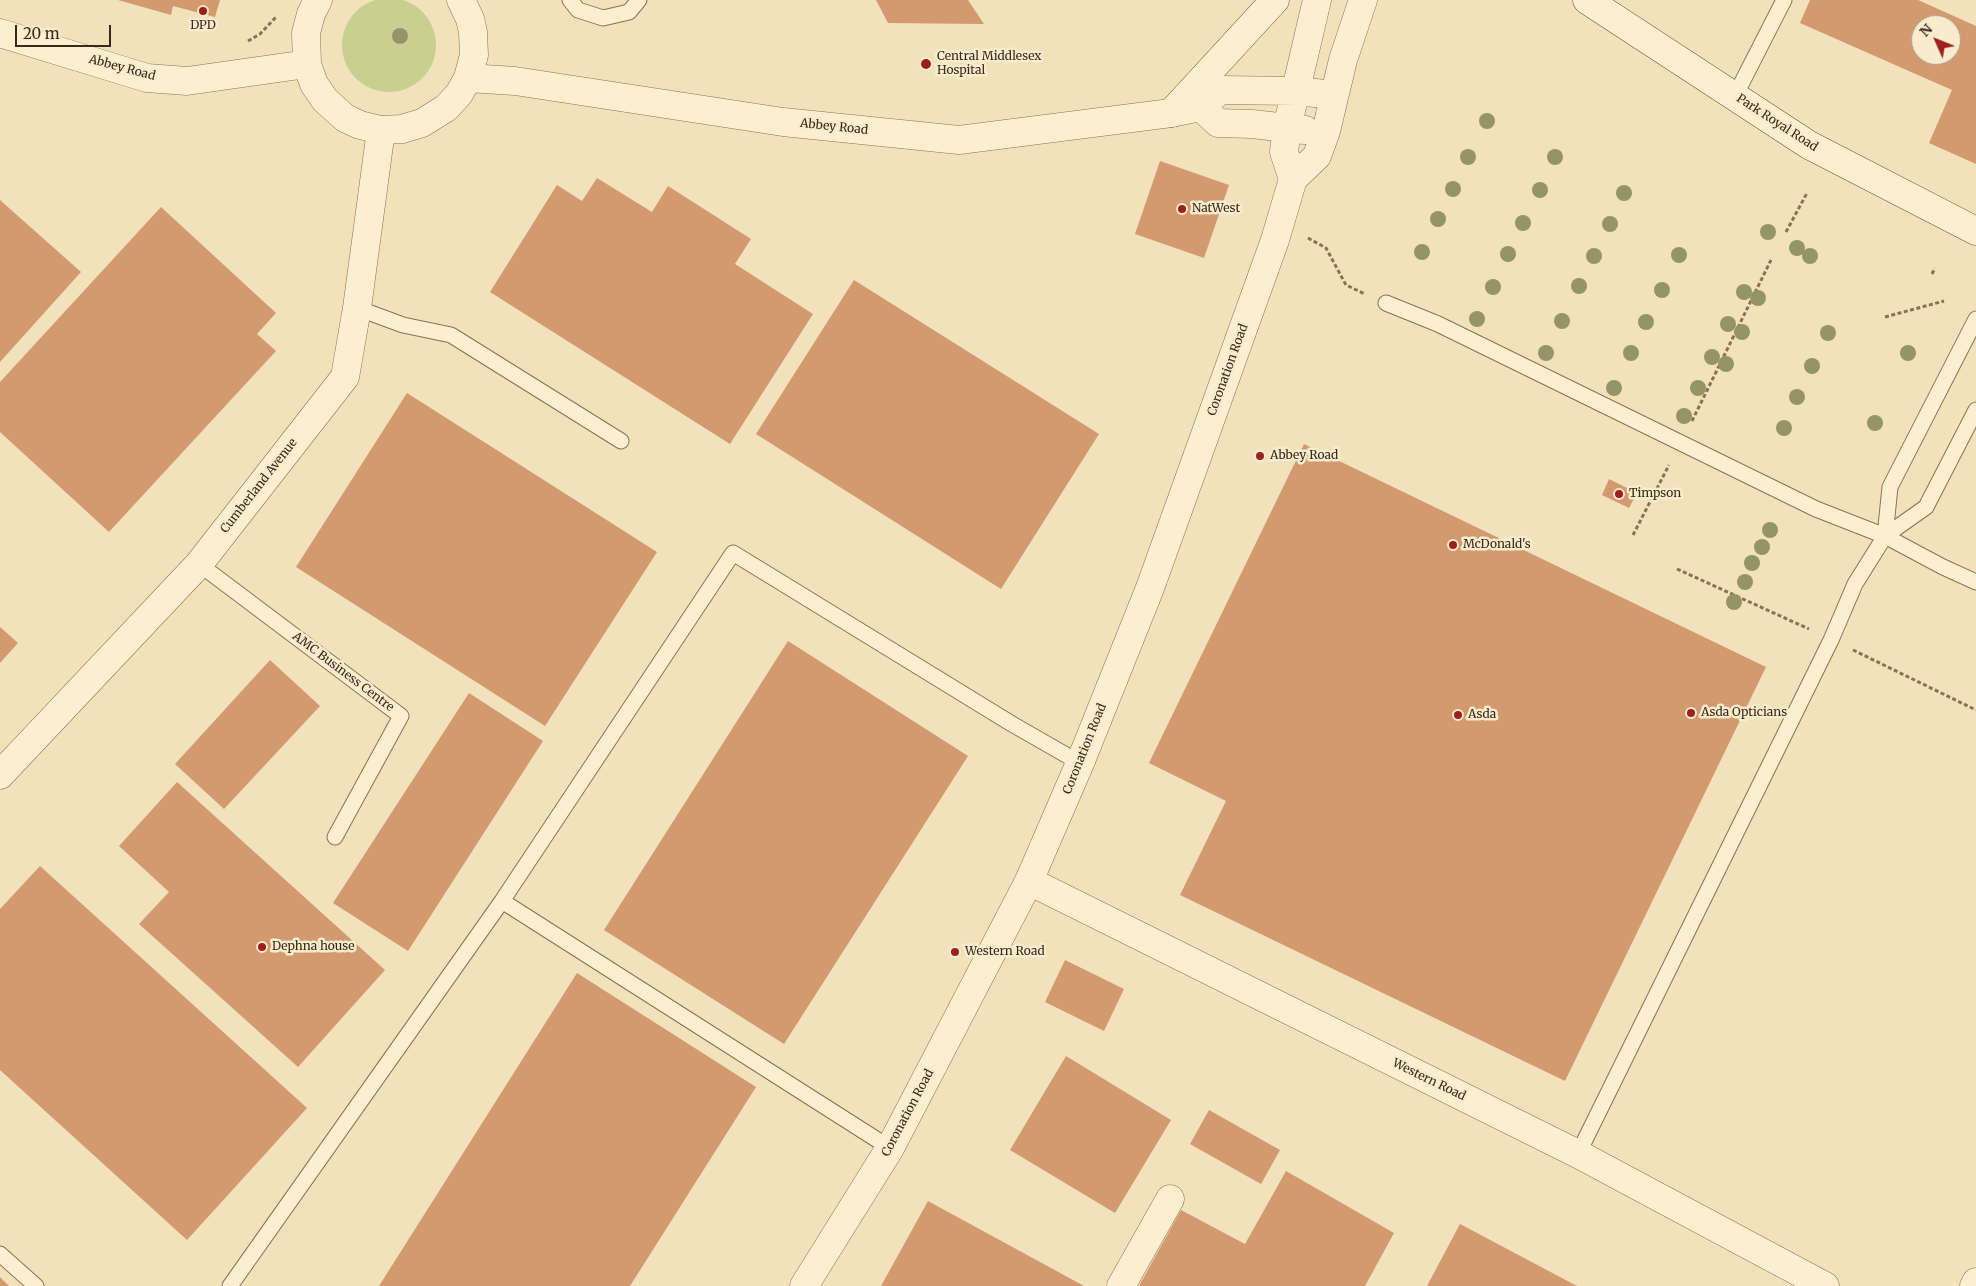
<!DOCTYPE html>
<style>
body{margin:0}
#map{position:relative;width:1976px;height:1286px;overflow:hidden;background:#f1e2bc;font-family:Merriweather,serif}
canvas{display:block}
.north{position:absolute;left:1911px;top:15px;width:50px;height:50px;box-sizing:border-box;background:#f8eccd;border:1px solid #ab9e85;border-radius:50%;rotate:314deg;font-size:14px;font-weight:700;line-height:20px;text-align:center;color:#38291a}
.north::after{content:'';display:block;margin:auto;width:18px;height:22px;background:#9e1f20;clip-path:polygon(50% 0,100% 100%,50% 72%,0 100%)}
.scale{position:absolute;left:15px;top:25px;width:96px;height:22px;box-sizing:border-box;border:2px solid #38291a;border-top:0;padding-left:6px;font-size:15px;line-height:18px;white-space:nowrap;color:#38291a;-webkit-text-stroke:4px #f8eccd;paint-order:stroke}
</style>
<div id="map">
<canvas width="1976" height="1286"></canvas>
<div class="north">N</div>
<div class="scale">20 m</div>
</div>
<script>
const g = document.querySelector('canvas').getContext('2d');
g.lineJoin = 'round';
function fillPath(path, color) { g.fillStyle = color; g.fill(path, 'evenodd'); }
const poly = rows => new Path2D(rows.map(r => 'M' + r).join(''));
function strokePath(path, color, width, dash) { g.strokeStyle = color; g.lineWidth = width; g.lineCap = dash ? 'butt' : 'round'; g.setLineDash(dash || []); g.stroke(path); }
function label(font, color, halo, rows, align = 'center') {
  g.font = font + ' Merriweather,serif'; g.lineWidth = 5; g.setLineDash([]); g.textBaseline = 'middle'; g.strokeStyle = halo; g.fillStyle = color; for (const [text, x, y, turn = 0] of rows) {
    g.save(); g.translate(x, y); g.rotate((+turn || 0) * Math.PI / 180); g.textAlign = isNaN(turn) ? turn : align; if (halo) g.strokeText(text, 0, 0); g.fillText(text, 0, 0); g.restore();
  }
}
fillPath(poly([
 '342 45a47 47 0 1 1 94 0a47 47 0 1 1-94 0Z'
]), '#c8d090');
fillPath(poly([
 [118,0,220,0,215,17,173,6,171,15],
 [876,0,968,0,984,24,888,23],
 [1810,0,1918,0,1976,26,1976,164,1929,143,1952,90,1800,23],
 [1921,25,1951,25,1951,55,1921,55],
 [1160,161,1229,185,1204,258,1135,234],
 [597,178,652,212,668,186,751,239,735,264,813,314,730,444,490,292,557,185,582,201],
 [0,200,81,272,0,362],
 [161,207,276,313,257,334,276,351,109,532,0,432,0,382],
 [854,280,1099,434,1001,589,756,434],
 [407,393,657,552,545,726,296,567],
 [1304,444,1766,667,1565,1081,1180,895,1226,801,1149,763],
 [1609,479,1637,493,1629,508,1602,495],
 [0,627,18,643,0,663],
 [788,641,968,756,784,1044,604,930],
 [270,660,320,706,224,809,175,764],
 [469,693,543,741,408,951,333,903],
 [177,782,385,970,298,1067,139,924,169,892,119,846],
 [40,866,307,1108,187,1240,0,1070,0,909],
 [1065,960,1124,989,1104,1031,1045,1002],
 [577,973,756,1087,630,1286,379,1286],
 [1066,1056,1171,1120,1115,1213,1010,1150],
 [1209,1110,1280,1150,1261,1184,1190,1144],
 [1286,1171,1394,1233,1365,1286,1139,1286,1181,1210,1245,1244],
 [928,1201,1084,1286,881,1286],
 [1460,1224,1577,1286,1427,1286],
 [0,1277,9,1286,0,1286]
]), '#d3996f');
const service = poly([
 [570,0,578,10,603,18,629,12,639,0],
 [1735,96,1784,0],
 [1386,303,1438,324,1816,509,1885,536,1943,567,1976,582],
 [357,308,403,325,451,335,621,441],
 [1885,536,1890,487,1976,319],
 [199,564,401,716,335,837],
 [502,901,890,1148],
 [1578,1154,1831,640,1855,584,1885,536,1926,507,1976,410],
 [0,1254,36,1286],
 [230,1286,502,901,733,553,1012,724,1080,763]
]);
const minor = poly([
 [0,775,199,564,345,377,357,308,381,130],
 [1029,881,1578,1154,1825,1286],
 [1121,1286,1170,1199],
 [1974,1286,1976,1282]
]);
const tertiary = poly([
 [318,0,311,14,306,33,307,64,314,84,325,100,345,118,360,125,381,130,402,129,422,123,446,108,459,94,468,78,474,55,473,32,470,19,461,0],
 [0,33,147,78,187,81,307,64],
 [468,78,515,81,783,122,959,140,1171,113,1201,107,1220,90,1296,91,1334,95],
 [1201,107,1218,123,1252,124,1305,130],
 [1293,179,1284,152,1287,128,1317,0],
 [804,1286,890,1148,1029,881,1080,763,1150,588,1275,240,1293,179,1317,156,1326,131,1343,60,1363,0]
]);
const secondary = poly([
 [1587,0,1809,145,1976,231],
 [1171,113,1275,0]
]);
strokePath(service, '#8a7154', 17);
strokePath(minor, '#8a7154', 29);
strokePath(tertiary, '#8a7154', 29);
strokePath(secondary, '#6c5238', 29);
strokePath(poly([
 [248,41,260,34,277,16],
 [1786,232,1807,193],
 [1308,238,1326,248,1346,285,1365,294],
 [1932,274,1935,268],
 [1885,317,1944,301],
 [1692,421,1771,260],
 [1633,535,1669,465],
 [1677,569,1809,629],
 [1853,650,1976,710]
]), '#8a7154', 3, [4, 2.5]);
strokePath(service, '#fcefd0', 15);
strokePath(minor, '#fcefd0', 28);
strokePath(tertiary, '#fcefd0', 28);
strokePath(secondary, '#fcefd0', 28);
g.fillStyle = '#949566';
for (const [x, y] of [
 [400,36],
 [1487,121],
 [1468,157],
 [1555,157],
 [1453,189],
 [1540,190],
 [1624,193],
 [1438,219],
 [1523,223],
 [1610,224],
 [1768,232],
 [1797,248],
 [1422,252],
 [1508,254],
 [1679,255],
 [1594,256],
 [1810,256],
 [1579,286],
 [1493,287],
 [1662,290],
 [1744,292],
 [1758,298],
 [1477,319],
 [1562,321],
 [1646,322],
 [1728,324],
 [1742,332],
 [1828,333],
 [1546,353],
 [1631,353],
 [1908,353],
 [1712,357],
 [1726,364],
 [1812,366],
 [1614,388],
 [1698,388],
 [1797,397],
 [1684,416],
 [1875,423],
 [1784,428],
 [1770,530],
 [1762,547],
 [1752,563],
 [1745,582],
 [1734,602]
]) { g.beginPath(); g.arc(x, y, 8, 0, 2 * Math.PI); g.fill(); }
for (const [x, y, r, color] of [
 [203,11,5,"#9e1f20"],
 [926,64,6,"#9e1f20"],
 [1182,209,5,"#9e1f20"],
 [1260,456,5,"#9e1f20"],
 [1619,494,5,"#9e1f20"],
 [1453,545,5,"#9e1f20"],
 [1691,713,5,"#9e1f20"],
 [1458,715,5,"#9e1f20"],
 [262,947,5,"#9e1f20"],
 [955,952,5,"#9e1f20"]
]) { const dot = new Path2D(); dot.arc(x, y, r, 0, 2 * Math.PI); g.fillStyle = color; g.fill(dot); strokePath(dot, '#f8eccd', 2); }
label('12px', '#38291a', '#f8eccd', [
 ["DPD",203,26,"center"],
 ["Central Middlesex",937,57],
 ["Hospital",937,71],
 ["NatWest",1192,209],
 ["Abbey Road",1270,456],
 ["Timpson",1629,494],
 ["McDonald's",1463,545],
 ["Asda Opticians",1701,713],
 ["Asda",1468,715],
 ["Dephna house",272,947],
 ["Western Road",965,952]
], 'left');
label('12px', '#38291a', '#f8eccd', [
 ["Abbey Road",122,68,15],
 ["Park Royal Road",1777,123,33],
 ["Abbey Road",834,127,6],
 ["Coronation Road",1228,370,-70],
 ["Cumberland Avenue",259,486,-52],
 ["AMC Business Centre",343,672,37],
 ["Coronation Road",1085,749,-68],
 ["Western Road",1429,1080,26],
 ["Coronation Road",908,1113,-62]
]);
</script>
